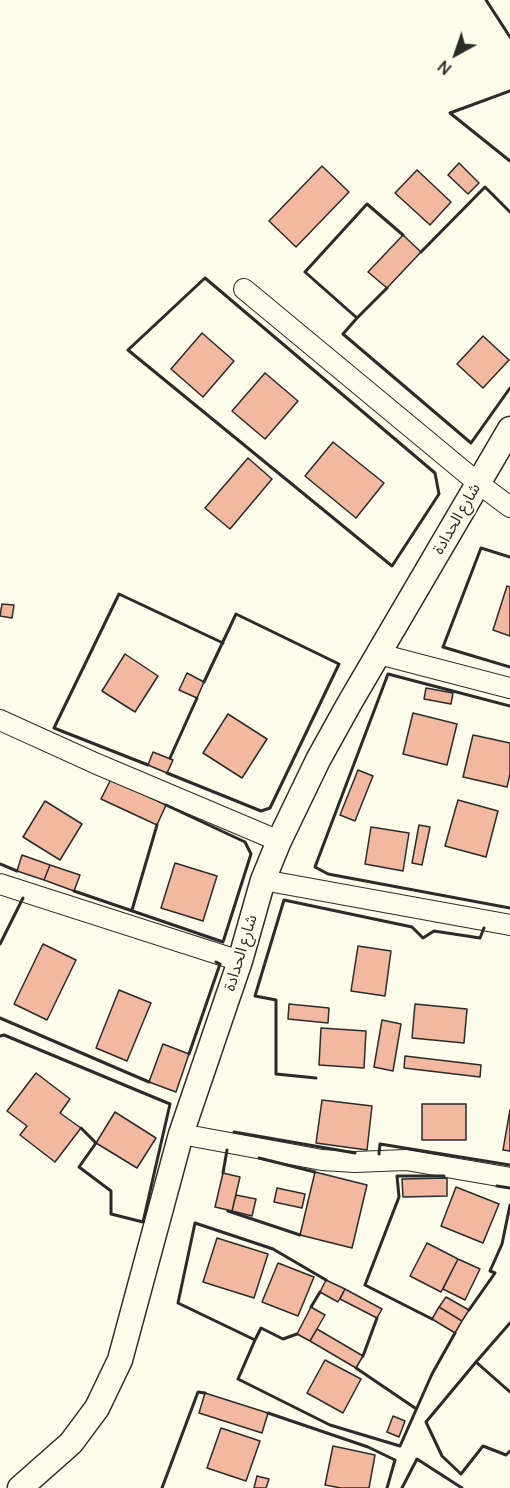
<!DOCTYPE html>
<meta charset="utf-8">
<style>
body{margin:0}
#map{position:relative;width:510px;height:1488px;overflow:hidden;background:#fdfbea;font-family:Manrope,sans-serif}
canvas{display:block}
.north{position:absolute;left:426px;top:24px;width:60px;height:60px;-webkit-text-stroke:4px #fdfbea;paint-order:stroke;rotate:220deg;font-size:16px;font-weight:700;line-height:24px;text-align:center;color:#2b2b2b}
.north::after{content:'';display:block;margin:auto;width:21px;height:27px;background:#2b2b2b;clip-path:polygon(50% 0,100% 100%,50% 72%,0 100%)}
</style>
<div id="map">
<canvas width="510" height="1488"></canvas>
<div class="north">N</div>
</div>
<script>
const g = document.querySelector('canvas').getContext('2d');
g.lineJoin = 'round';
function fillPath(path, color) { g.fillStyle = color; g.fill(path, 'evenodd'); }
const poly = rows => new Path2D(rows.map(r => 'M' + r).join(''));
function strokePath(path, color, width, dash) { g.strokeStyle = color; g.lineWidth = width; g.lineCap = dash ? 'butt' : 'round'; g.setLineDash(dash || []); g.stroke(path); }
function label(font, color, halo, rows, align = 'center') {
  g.font = font + ' Manrope,"Noto Sans Arabic",sans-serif'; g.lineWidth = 4.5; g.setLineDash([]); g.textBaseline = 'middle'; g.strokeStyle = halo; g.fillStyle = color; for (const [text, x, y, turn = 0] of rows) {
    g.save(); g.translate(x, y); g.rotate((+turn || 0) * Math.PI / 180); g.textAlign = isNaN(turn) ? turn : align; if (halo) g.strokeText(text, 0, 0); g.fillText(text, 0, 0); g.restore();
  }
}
const building = poly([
 [459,163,479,183,468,194,448,175,459,163],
 [322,166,349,192,296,247,269,221,322,166],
 [417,170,451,202,430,225,395,193,417,170],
 [403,235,421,252,387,288,368,272,403,235],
 [202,333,234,361,203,397,171,369,202,333],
 [483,336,509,360,483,388,457,364,483,336],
 [265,373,298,401,265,439,232,411,265,373],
 [333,442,384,483,356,518,305,476,333,442],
 [248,458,272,479,230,529,205,508,248,458],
 [507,586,510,587,510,636,493,630,507,586],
 [2,604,14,605,12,618,0,616,2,604],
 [125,654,158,676,135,712,102,691,125,654],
 [187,673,204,682,197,698,179,690,187,673],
 [426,688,453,693,451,704,424,699,426,688],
 [413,713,457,724,447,765,403,754,413,713],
 [228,714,267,739,242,778,203,753,228,714],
 [473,735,510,743,510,774,507,787,463,777,473,735],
 [153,752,173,760,167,773,148,765,153,752],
 [358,770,373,776,355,821,340,815,358,770],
 [111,779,166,805,157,825,101,799,111,779],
 [458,800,498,811,486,857,445,846,458,800],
 [45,801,82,824,60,860,23,837,45,801],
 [419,825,430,827,422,865,412,863,419,825],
 [371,827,409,833,403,871,365,864,371,827],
 [22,855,50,865,44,880,17,871,22,855],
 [175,863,217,876,203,921,161,908,175,863],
 [50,865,80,875,74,891,44,880,50,865],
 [43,944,76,960,47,1020,14,1004,43,944],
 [358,946,391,951,385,996,351,991,358,946],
 [119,990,151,1003,127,1061,96,1048,119,990],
 [289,1004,329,1008,328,1023,288,1019,289,1004],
 [415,1004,467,1009,464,1043,412,1038,415,1004],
 [382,1020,401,1024,393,1071,374,1067,382,1020],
 [321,1028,366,1031,364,1068,319,1065,321,1028],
 [163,1044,189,1054,176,1092,149,1082,163,1044],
 [405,1056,481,1065,480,1077,404,1068,405,1056],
 [36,1073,70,1099,60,1113,81,1128,55,1162,20,1135,27,1126,7,1111,36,1073],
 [322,1100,372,1106,367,1150,316,1143,322,1100],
 [422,1104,466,1104,466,1140,422,1140,422,1104],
 [510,1110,510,1151,503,1150,510,1110],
 [115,1112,156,1138,137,1168,96,1143,115,1112],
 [315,1172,367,1185,352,1248,300,1235,315,1172],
 [223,1173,240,1177,232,1211,215,1207,223,1173],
 [447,1178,447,1196,403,1197,402,1179,447,1178],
 [456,1187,499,1204,483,1243,441,1226,456,1187],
 [277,1188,305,1194,302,1208,274,1202,277,1188],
 [236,1195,256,1199,252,1216,232,1211,236,1195],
 [217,1238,268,1254,254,1298,203,1282,217,1238],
 [427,1243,458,1259,441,1292,410,1276,427,1243],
 [458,1259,480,1269,465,1300,443,1289,458,1259],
 [278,1263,314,1277,298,1316,262,1302,278,1263],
 [326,1280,345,1289,338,1302,320,1292,326,1280],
 [345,1289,382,1309,377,1318,340,1299,345,1289],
 [446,1297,469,1310,462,1321,439,1307,446,1297],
 [311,1307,325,1315,310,1341,297,1334,311,1307],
 [439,1307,462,1321,455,1333,432,1319,439,1307],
 [317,1329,363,1356,356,1368,310,1341,317,1329],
 [325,1360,361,1379,343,1413,307,1393,325,1360],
 [205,1393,268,1413,262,1433,199,1413,205,1393],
 [393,1416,405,1421,399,1437,387,1432,393,1416],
 [221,1428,260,1441,246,1481,207,1468,221,1428],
 [333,1446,375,1455,369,1488,341,1488,325,1485,333,1446],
 [257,1476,269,1479,266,1488,254,1488,257,1476]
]);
fillPath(building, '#f2b8a0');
strokePath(building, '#2b2b2b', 1.5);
const minor = poly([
 [244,289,478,483,510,507],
 [379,654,510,688],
 [0,720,97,764,279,841],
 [263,880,510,925],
 [0,884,240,961],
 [181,1134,322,1160,355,1162,406,1160,510,1178]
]);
const tertiary = poly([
 [20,1488,71,1443,97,1408,120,1360,181,1134,240,961,263,880,279,841,318,760,349,704,510,429]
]);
strokePath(minor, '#2b2b2b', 22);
strokePath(tertiary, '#2b2b2b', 27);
strokePath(minor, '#fdfbea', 20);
strokePath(tertiary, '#fdfbea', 24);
strokePath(poly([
 [486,0,510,37],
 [510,91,450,113,510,161],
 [403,235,367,204,305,272,357,318,343,334,471,443,510,388],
 [421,252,485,187,510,212],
 [205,278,435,473,439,494,392,566,128,350,205,278],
 [357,318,387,288],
 [510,557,481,548,443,647,510,667],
 [510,706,388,674,315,867,328,874,510,908],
 [170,758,197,698],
 [148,765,54,728,119,594,223,643],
 [167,773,261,811,270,808,339,664,236,614,204,682],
 [0,864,17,871],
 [74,891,223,942,251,854,245,842,166,805],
 [132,910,157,825],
 [0,944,23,898],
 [0,1018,149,1082],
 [0,1036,4,1035,170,1104,143,1222,111,1214,111,1191,79,1167,96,1143,81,1128],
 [189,1054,220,964,216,962],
 [316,1078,276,1074,276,1000,255,996,284,900,412,927,423,938,434,931,480,938,484,928],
 [234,1132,355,1153],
 [379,1154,380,1144,510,1165],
 [259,1158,315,1172],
 [223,1173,227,1150],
 [497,1186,510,1188],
 [228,1211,300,1235],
 [326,1280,273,1249,195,1223,178,1303,255,1340,238,1379,330,1425,400,1446,432,1374,455,1333],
 [311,1307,320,1292],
 [469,1310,495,1273,490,1271,502,1244,510,1205],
 [432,1319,365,1285,399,1197,397,1176,444,1176],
 [510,1323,476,1362,510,1392],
 [255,1340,261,1328,283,1339,297,1334],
 [363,1356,377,1318],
 [476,1362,426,1422,442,1456,461,1474,483,1446,506,1455,510,1451],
 [356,1368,415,1408],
 [268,1413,368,1447,395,1460,387,1488],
 [162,1488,198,1392,205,1393],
 [402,1488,417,1459,462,1488]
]), '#2b2b2b', 3);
label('16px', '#2b2b2b', '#fdfbea', [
 ["شارع الحدادة",457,519,-60],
 ["شارع الحدادة",241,953,-73]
]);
</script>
